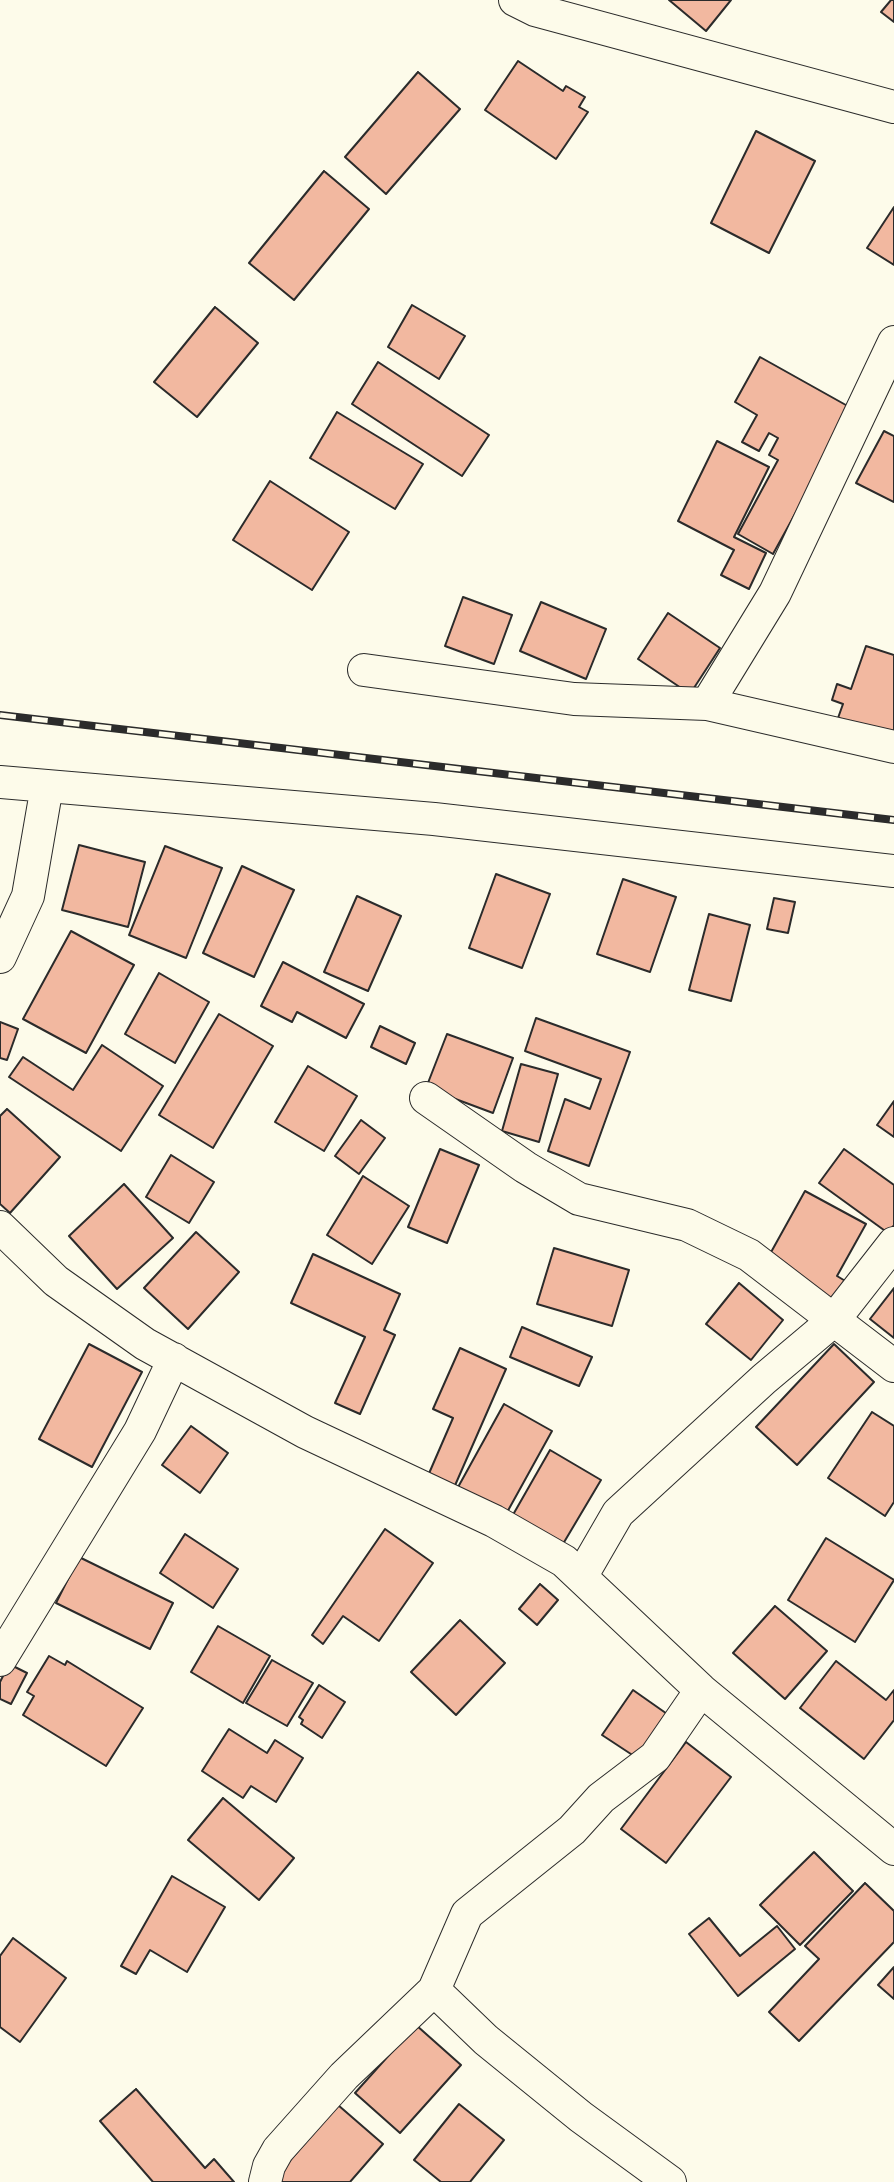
<!DOCTYPE html>
<style>
body{margin:0}
canvas{display:block;background:#fdfbea}
</style>
<canvas width="894" height="2182"></canvas>
<script>
const g = document.querySelector('canvas').getContext('2d');
g.lineJoin = 'round';
function fillPath(path, color) { g.fillStyle = color; g.fill(path, 'evenodd'); }
const poly = rows => new Path2D(rows.map(r => 'M' + r).join(''));
function strokePath(path, color, width, dash) { g.strokeStyle = color; g.lineWidth = width; g.lineCap = dash ? 'butt' : 'round'; g.setLineDash(dash || []); g.stroke(path); }
const building = poly([
 [669,0,731,0,706,31,669,0],
 [891,0,894,0,894,22,881,12,891,0],
 [518,61,563,91,566,86,585,97,579,107,588,112,556,159,485,110,518,61],
 [418,72,460,109,386,194,345,157,418,72],
 [756,131,815,161,769,253,711,223,756,131],
 [324,171,369,209,294,300,249,263,324,171],
 [894,207,894,265,867,248,894,207],
 [412,305,465,336,439,379,388,347,412,305],
 [215,307,258,343,197,417,154,382,215,307],
 [760,357,853,409,773,554,738,534,778,460,769,455,778,438,769,433,759,451,742,442,757,415,735,402,760,357],
 [378,362,489,435,462,476,352,404,378,362],
 [337,412,423,464,395,509,310,458,337,412],
 [884,431,894,436,894,502,856,483,884,431],
 [717,441,769,467,734,537,766,553,749,589,721,575,734,550,678,521,717,441],
 [270,481,349,532,312,590,233,540,270,481],
 [463,597,512,615,494,664,445,646,463,597],
 [541,602,606,629,586,679,520,651,541,602],
 [668,613,720,648,690,694,638,659,668,613],
 [866,646,894,655,894,737,838,718,843,704,832,700,837,684,851,689,866,646],
 [79,845,145,862,128,927,62,910,79,845],
 [165,846,222,868,186,958,129,935,165,846],
 [242,866,294,890,254,977,203,953,242,866],
 [496,874,550,894,522,968,469,948,496,874],
 [623,879,676,897,650,972,597,954,623,879],
 [357,896,401,916,368,991,324,972,357,896],
 [774,898,795,902,788,933,767,929,774,898],
 [709,914,750,925,731,1001,689,990,709,914],
 [71,931,134,965,86,1053,23,1019,71,931],
 [283,962,364,1004,346,1038,297,1012,292,1022,261,1006,283,962],
 [159,973,209,1002,175,1063,125,1034,159,973],
 [219,1014,273,1046,213,1148,159,1115,219,1014],
 [536,1018,630,1052,589,1166,548,1151,565,1099,590,1109,601,1079,525,1051,536,1018],
 [0,1022,18,1029,7,1060,0,1058,0,1022],
 [380,1026,415,1043,406,1064,371,1047,380,1026],
 [447,1034,513,1058,493,1113,426,1088,447,1034],
 [102,1045,163,1086,121,1151,9,1077,23,1057,73,1090,102,1045],
 [521,1064,558,1074,539,1142,502,1131,521,1064],
 [308,1066,357,1096,324,1151,275,1122,308,1066],
 [894,1101,894,1137,877,1125,894,1101],
 [7,1109,60,1157,10,1213,0,1204,0,1116,7,1109],
 [361,1120,385,1138,359,1174,335,1156,361,1120],
 [440,1149,479,1165,447,1243,408,1227,440,1149],
 [844,1149,894,1185,894,1225,888,1233,819,1183,844,1149],
 [171,1155,214,1182,189,1223,146,1197,171,1155],
 [363,1176,409,1206,372,1264,327,1235,363,1176],
 [124,1184,173,1238,117,1289,69,1236,124,1184],
 [805,1191,866,1224,837,1276,847,1282,836,1302,765,1263,805,1191],
 [196,1232,239,1272,188,1329,144,1288,196,1232],
 [554,1248,629,1270,612,1326,537,1304,554,1248],
 [313,1254,400,1294,384,1330,395,1335,360,1414,335,1403,365,1337,291,1303,313,1254],
 [739,1283,783,1320,751,1360,706,1324,739,1283],
 [894,1288,894,1338,870,1319,894,1288],
 [522,1327,592,1357,579,1386,510,1357,522,1327],
 [89,1344,142,1372,92,1467,39,1439,89,1344],
 [834,1344,874,1382,797,1465,756,1427,834,1344],
 [460,1348,506,1369,453,1490,427,1478,453,1418,433,1409,460,1348],
 [504,1404,552,1431,505,1516,457,1489,504,1404],
 [872,1412,894,1426,894,1502,885,1516,828,1478,872,1412],
 [191,1426,228,1453,200,1493,162,1465,191,1426],
 [550,1450,601,1480,560,1549,510,1520,550,1450],
 [385,1529,433,1563,379,1641,343,1616,323,1644,312,1635,385,1529],
 [185,1534,238,1569,213,1608,160,1573,185,1534],
 [826,1538,894,1580,855,1642,788,1600,826,1538],
 [79,1557,173,1603,150,1649,56,1603,79,1557],
 [540,1584,558,1600,537,1625,519,1609,540,1584],
 [775,1606,827,1651,785,1699,733,1653,775,1606],
 [460,1620,505,1663,456,1715,411,1672,460,1620],
 [218,1626,270,1656,243,1703,191,1672,218,1626],
 [49,1656,65,1665,67,1661,143,1708,106,1766,23,1715,34,1696,27,1692,49,1656],
 [272,1660,313,1683,287,1726,246,1703,272,1660],
 [836,1661,886,1700,894,1690,894,1720,864,1759,800,1708,836,1661],
 [9,1664,27,1673,11,1704,0,1699,0,1682,9,1664],
 [319,1685,345,1702,322,1738,301,1724,303,1720,299,1717,319,1685],
 [633,1690,670,1716,640,1760,602,1735,633,1690],
 [229,1729,267,1753,275,1740,303,1758,276,1802,251,1786,243,1798,202,1771,229,1729],
 [686,1742,731,1777,666,1863,621,1829,686,1742],
 [223,1798,294,1858,259,1900,188,1840,223,1798],
 [814,1852,853,1891,800,1945,760,1905,814,1852],
 [172,1876,225,1907,187,1972,150,1950,136,1974,121,1966,172,1876],
 [865,1883,894,1911,894,1942,799,2041,769,2012,819,1959,805,1946,865,1883],
 [709,1918,740,1956,777,1926,795,1949,738,1996,689,1934,709,1918],
 [13,1938,66,1978,20,2042,0,2027,0,1956,13,1938],
 [894,1967,894,1999,878,1985,894,1967],
 [416,2025,461,2065,400,2133,355,2093,416,2025],
 [136,2089,205,2168,214,2159,234,2182,153,2182,100,2121,136,2089],
 [459,2104,504,2140,470,2182,441,2182,414,2160,459,2104],
 [338,2105,383,2144,350,2182,275,2182,273,2180,338,2105]
]);
fillPath(building, '#f2b8a0');
strokePath(building, '#2b2b2b', 2);
const street = poly([
 [515,0,535,10,894,107],
 [364,670,574,699,707,704,894,747],
 [707,704,775,593,894,342],
 [0,782,434,819,894,871],
 [0,957,28,896,47,786],
 [426,1098,525,1167,579,1199,687,1225,749,1255,894,1366],
 [0,1227,56,1281,145,1344,305,1432,494,1521,564,1561,701,1690,894,1849],
 [581,1577,618,1513,764,1379,833,1321,894,1243],
 [0,1660,140,1431,174,1359],
 [434,1990,486,2040,581,2117,670,2182],
 [265,2182,269,2166,278,2150,344,2076,434,1990,467,1914,572,1830,601,1798,655,1757,701,1690]
]);
strokePath(street, '#2b2b2b', 34);
strokePath(street, '#fdfbea', 32);
const rail = poly([
 [0,715,894,820]
]);
strokePath(rail, '#2b2b2b', 8);
strokePath(rail, '#fdfbea', 5, [16]);
</script>
